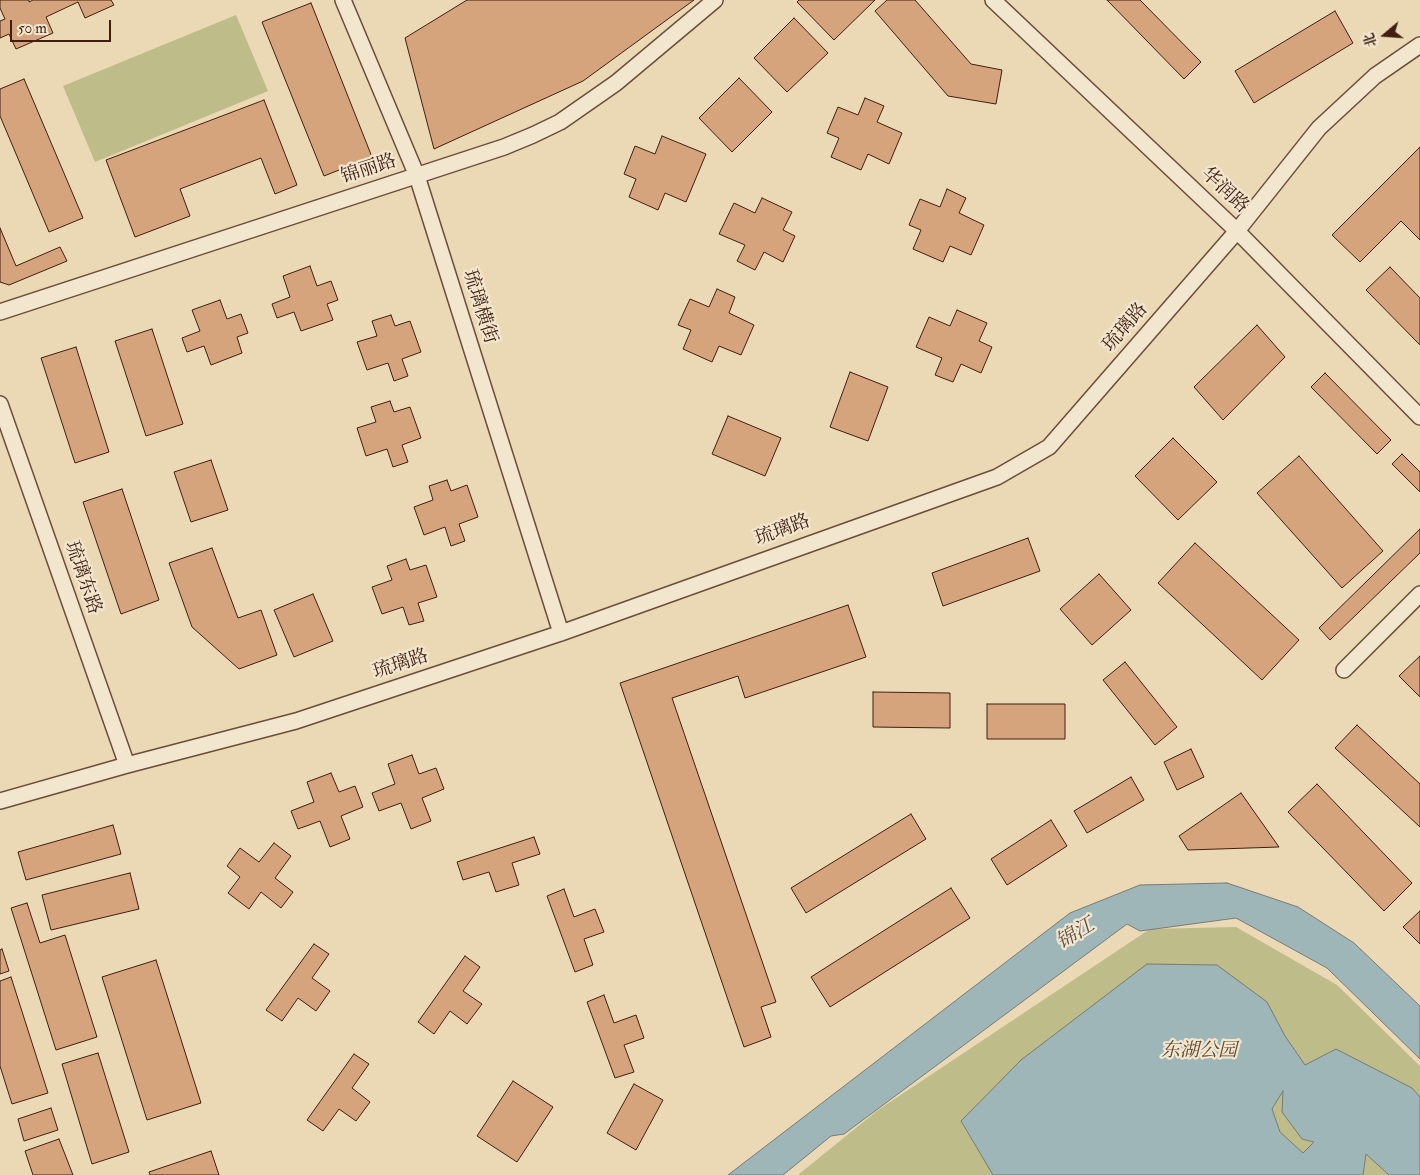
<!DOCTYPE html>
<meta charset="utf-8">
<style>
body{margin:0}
#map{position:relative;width:1420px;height:1175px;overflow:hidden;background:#ebd8b4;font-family:"IM FELL Double Pica","Noto Serif SC",serif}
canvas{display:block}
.north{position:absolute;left:1360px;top:10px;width:50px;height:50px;-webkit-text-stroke:4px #f2e6ce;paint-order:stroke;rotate:252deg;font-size:14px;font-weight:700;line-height:20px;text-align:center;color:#401f12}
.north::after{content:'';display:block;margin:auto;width:18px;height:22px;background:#401f12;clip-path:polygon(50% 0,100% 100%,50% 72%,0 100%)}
.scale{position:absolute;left:10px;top:20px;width:101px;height:22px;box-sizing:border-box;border:2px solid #401f12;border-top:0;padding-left:6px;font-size:15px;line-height:18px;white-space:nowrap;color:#401f12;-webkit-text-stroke:4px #f2e6ce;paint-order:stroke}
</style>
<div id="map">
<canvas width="1420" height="1175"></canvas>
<div class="north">北</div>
<div class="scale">50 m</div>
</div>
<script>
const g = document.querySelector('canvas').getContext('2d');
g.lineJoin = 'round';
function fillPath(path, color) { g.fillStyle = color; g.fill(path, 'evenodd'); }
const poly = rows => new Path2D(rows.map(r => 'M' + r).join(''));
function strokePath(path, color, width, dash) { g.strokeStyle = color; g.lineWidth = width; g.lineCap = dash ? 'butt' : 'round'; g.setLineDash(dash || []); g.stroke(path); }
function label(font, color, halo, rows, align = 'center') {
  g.font = font + ' "IM FELL Double Pica","Noto Serif SC",serif'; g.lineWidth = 4.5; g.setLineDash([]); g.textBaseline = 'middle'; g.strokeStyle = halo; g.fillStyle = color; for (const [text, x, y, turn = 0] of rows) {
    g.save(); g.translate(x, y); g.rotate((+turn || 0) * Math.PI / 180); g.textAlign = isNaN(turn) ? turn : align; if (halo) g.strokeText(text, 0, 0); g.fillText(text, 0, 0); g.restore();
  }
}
fillPath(poly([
 [236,15,268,91,95,162,63,86],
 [1236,927,1337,985,1420,1066,1420,1175,798,1175,878,1110,1150,929]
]), '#bebc89');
const water = poly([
 [1227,883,1298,907,1354,943,1420,1006,1420,1059,1327,968,1236,918,1140,931,1127,924,844,1134,831,1136,783,1175,728,1175,1070,913,1140,885,1227,883],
 [1147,964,1217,965,1267,1002,1285,1036,1305,1065,1336,1049,1412,1088,1420,1097,1420,1175,1389,1175,1366,1154,1363,1175,993,1175,961,1121,1021,1060,1147,964],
 [1283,1091,1282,1112,1302,1139,1314,1142,1303,1153,1280,1132,1272,1109,1283,1091]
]);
fillPath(water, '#9fb6b9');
strokePath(water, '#797a76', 1);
const building = poly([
 [0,0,29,0,29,2,33,0,111,0,114,5,85,18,78,2,46,17,53,33,16,49,9,34,0,38,0,21,5,19,0,8,0,0],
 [467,0,694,0,583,81,434,149,405,38,467,0],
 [799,0,875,0,834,40,797,2,799,0],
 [887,0,915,0,971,64,1002,70,996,104,948,96,875,11,887,0],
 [1107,0,1140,0,1201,62,1184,79,1107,0],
 [311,3,372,157,324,176,262,22,311,3],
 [1335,11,1353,43,1254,103,1235,71,1335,11],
 [794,18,828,53,787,92,754,58,794,18],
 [739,78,772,112,732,152,699,118,739,78],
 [24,79,83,218,49,232,0,116,0,89,24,79],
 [865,98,884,106,877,122,902,133,889,164,868,154,861,170,831,157,839,138,827,133,838,107,858,115,865,98],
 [264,100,297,185,275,194,261,158,180,189,190,216,135,237,106,160,264,100],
 [662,136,706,154,686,202,665,193,658,210,629,197,636,179,624,174,635,146,655,154,662,136],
 [1420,147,1420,240,1401,221,1360,262,1332,235,1420,147],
 [947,189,966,198,959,213,984,225,971,255,950,246,943,262,913,249,921,230,909,225,920,199,940,207,947,189],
 [762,198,792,212,783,230,795,236,783,262,764,252,755,270,737,261,745,245,719,234,734,203,755,213,762,198],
 [0,228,16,266,60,247,67,261,9,285,0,282,0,228],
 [310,266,317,286,331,281,338,300,327,304,333,320,301,331,294,312,277,318,272,304,290,297,283,276,310,266],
 [1390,267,1420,298,1420,345,1366,290,1390,267],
 [717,289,735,297,729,313,754,325,741,355,719,346,712,362,683,349,691,330,678,325,690,299,709,307,717,289],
 [220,300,227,319,241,314,248,333,237,337,242,353,211,365,204,346,187,352,182,338,200,331,192,310,220,300],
 [957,310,987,323,979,341,992,347,981,373,961,364,953,382,935,375,942,358,916,347,929,317,950,326,957,310],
 [391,315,395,326,410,321,421,352,402,359,408,376,394,381,388,363,367,370,357,342,377,336,372,321,391,315],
 [1257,325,1285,357,1223,420,1194,387,1257,325],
 [152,329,183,424,146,436,115,341,152,329],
 [76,347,109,452,75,463,41,358,76,347],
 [850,372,888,387,868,441,830,427,850,372],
 [1325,373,1391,440,1377,454,1311,387,1325,373],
 [390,401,394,412,410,407,421,438,402,445,408,462,393,467,387,449,366,456,357,428,376,422,371,407,390,401],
 [728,416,781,438,765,476,712,454,728,416],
 [1173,438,1217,482,1178,520,1135,476,1173,438],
 [1402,454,1420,472,1420,492,1392,464,1402,454],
 [1299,456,1383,551,1342,588,1257,493,1299,456],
 [211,460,228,510,191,522,174,472,211,460],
 [447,480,451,491,467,485,478,517,459,524,465,541,451,546,445,527,424,535,414,507,433,500,429,486,447,480],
 [122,489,159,600,121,614,83,502,122,489],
 [1420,529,1420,553,1330,640,1319,628,1420,529],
 [1028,538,1040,571,943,606,932,573,1028,538],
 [1195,543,1299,640,1262,680,1158,583,1195,543],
 [212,548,238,618,261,610,277,655,239,669,192,627,169,563,212,548],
 [406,559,410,570,426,565,437,597,418,603,424,621,409,625,403,607,382,614,372,587,392,580,387,566,406,559],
 [1099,574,1131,610,1092,645,1060,609,1099,574],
 [313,594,333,641,294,657,274,610,313,594],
 [848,605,866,657,745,698,738,676,672,698,776,1002,761,1007,771,1037,744,1047,620,683,848,605],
 [1420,656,1420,697,1399,676,1420,656],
 [1125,662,1177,727,1155,745,1103,680,1125,662],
 [873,692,950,693,950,728,873,727,873,692],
 [987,704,1065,704,1065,739,987,739,987,704],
 [1357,725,1420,784,1420,827,1335,748,1357,725],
 [1191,749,1204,777,1177,790,1164,762,1191,749],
 [412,755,419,774,436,768,444,789,422,798,431,821,411,829,401,803,379,811,372,793,395,784,388,764,412,755],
 [331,773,339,792,355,786,363,807,341,816,350,839,330,847,320,821,298,829,291,811,314,802,307,782,331,773],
 [1131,777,1144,800,1087,833,1074,811,1131,777],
 [1317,784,1412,883,1384,911,1288,812,1317,784],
 [1241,793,1279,847,1188,850,1179,836,1241,793],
 [911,814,926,839,806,913,791,888,911,814],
 [1051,820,1067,846,1007,885,991,859,1051,820],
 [113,825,121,854,26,880,18,852,113,825],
 [534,837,540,854,512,863,519,885,496,892,489,872,463,880,457,862,534,837],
 [274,843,291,856,275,878,293,892,281,908,261,892,249,909,228,893,240,877,227,866,240,848,259,862,274,843],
 [130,873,139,909,51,930,42,895,130,873],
 [951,888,970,918,830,1007,811,977,951,888],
 [564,889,574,917,595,909,604,932,584,939,593,965,575,972,547,896,564,889],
 [27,903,40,943,65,935,97,1037,56,1050,11,908,27,903],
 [1420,911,1420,944,1403,927,1420,911],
 [314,944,329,954,312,978,330,991,316,1011,298,998,282,1021,266,1010,314,944],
 [2,949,9,971,0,974,0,950,2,949],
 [465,956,480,967,463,991,482,1004,467,1024,450,1011,434,1034,418,1022,465,956],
 [156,960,201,1103,147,1120,102,977,156,960],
 [11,977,48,1093,12,1104,0,1066,0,981,11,977],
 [604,995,614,1023,636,1015,644,1038,624,1045,634,1072,615,1078,587,1002,604,995],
 [98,1053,129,1152,92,1164,62,1064,98,1053],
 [354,1054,369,1064,352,1088,370,1102,356,1121,339,1109,323,1131,307,1120,354,1054],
 [513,1081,553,1107,517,1162,477,1136,513,1081],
 [634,1084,663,1100,636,1150,607,1133,634,1084],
 [51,1108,58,1130,24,1141,18,1119,51,1108],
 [59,1139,73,1175,33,1175,25,1151,59,1139],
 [211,1151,219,1175,150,1175,149,1172,211,1151]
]);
fillPath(building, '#d5a37c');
strokePath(building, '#401f12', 1);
const minor = poly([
 [343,0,417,176,561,633],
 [993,0,1237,231,1420,417],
 [0,312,504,147,533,135,560,122,616,83,715,0],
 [0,404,127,765],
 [1344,670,1420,594],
 [0,801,127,765,296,721,561,633,997,477,1049,447,1237,231,1319,128,1375,76,1420,45]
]);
strokePath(minor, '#6b4d3a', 18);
strokePath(minor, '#f2e6ce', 15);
label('19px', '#401f12', '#f2e6ce', [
 ["锦丽路",369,170,-18],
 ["华润路",1224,191,43],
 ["琉璃横街",479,307,73],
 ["琉璃路",1126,328,-49],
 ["琉璃路",783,531,-20],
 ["琉璃东路",82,578,71],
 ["琉璃路",401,665,-18]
]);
label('italic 19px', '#604630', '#f2e6ce', [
 ["东湖公园",1199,1052]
]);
label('italic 20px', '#5c4c44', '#f2e6ce', [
 ["锦江",1076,935,-31]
]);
</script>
